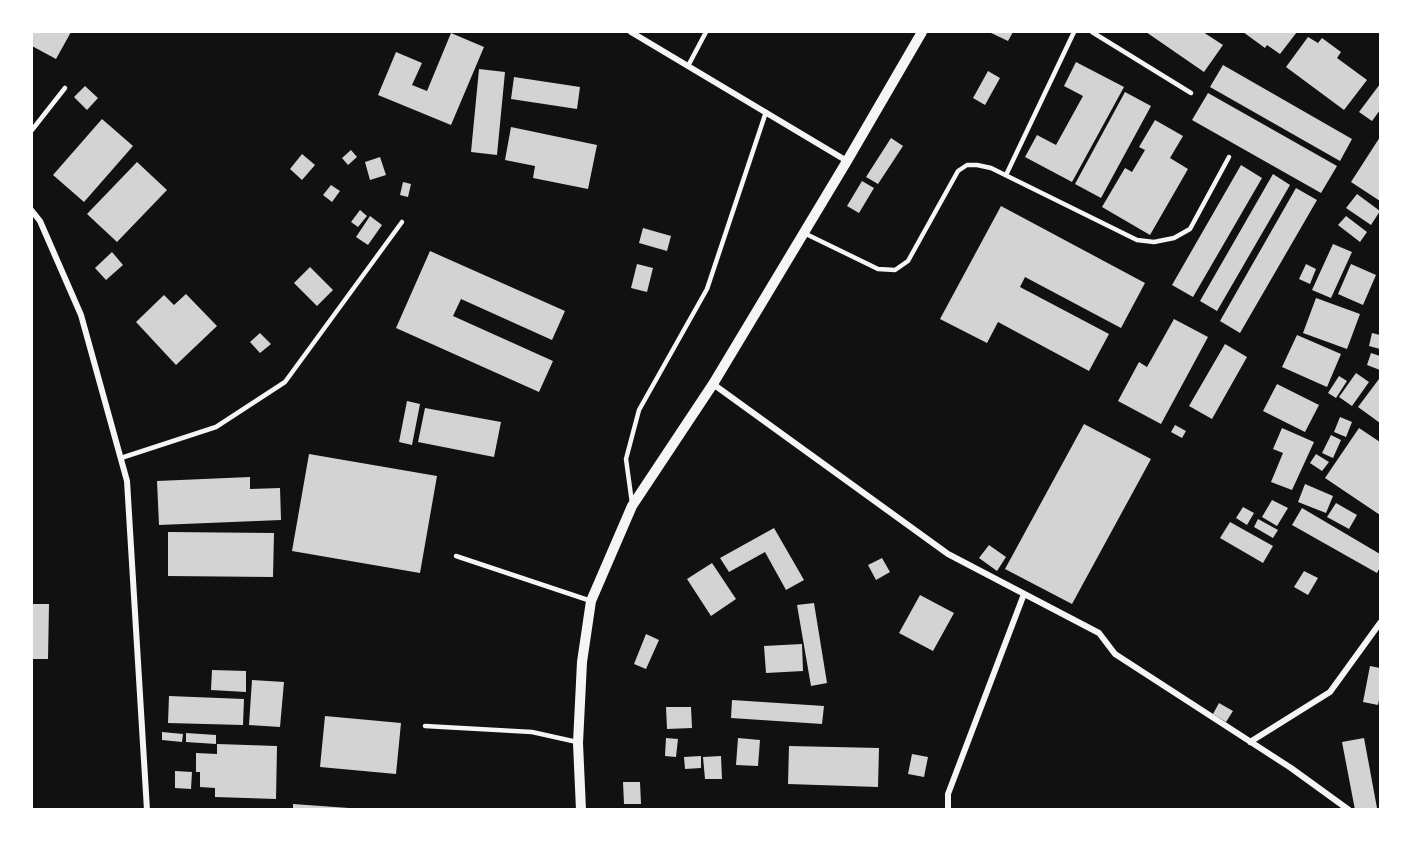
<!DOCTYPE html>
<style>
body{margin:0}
#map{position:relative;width:1412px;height:841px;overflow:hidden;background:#111;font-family:Lato,sans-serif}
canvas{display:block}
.frame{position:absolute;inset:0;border:33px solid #fff;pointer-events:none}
</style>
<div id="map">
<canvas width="1412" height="841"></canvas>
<div class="frame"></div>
</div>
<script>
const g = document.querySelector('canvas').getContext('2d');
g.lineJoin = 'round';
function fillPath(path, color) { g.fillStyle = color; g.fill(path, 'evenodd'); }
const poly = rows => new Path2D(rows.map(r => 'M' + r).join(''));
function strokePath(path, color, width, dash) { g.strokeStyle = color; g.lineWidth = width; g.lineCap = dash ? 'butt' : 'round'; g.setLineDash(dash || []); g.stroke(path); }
fillPath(poly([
 [32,32,71,32,56,59,32,46],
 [989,32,1013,32,1008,41],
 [1146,32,1203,32,1223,45,1204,72],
 [1243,32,1297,32,1280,54,1267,45,1265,48],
 [451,33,484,47,451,125,378,95,396,52,422,63,412,85,427,91],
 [1308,37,1318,43,1322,38,1341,52,1337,58,1367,80,1344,110,1286,67],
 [1076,62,1124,87,1072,182,1025,157,1037,135,1056,145,1083,96,1064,86],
 [1223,65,1352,139,1340,161,1210,87],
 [479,69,505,72,497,155,471,152],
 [988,71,1000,78,985,105,973,98],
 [514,77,580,87,577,109,511,99],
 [1380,84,1380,110,1372,121,1359,112],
 [85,86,98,98,87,110,74,97],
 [1125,92,1151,106,1101,198,1075,184],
 [1208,93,1337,166,1321,193,1192,120],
 [102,119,133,146,84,202,53,175],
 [1155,120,1183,136,1170,158,1188,169,1150,235,1102,207,1125,168,1132,172,1145,150,1139,147],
 [511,127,597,145,588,189,533,178,535,166,505,160],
 [1380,137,1380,201,1351,182],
 [891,138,903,146,878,184,866,177],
 [351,150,357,157,348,165,342,158],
 [302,154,315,165,302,180,290,169],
 [380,157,386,175,370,180,365,162],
 [137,162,167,190,117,242,87,214],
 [1241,165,1262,178,1193,297,1172,285],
 [1273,174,1290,185,1217,311,1200,301],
 [862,181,874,188,859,213,847,206],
 [403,182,411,184,408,197,400,195],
 [331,185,340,191,332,202,323,195],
 [1296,188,1317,200,1240,333,1220,321],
 [1357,194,1380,211,1371,225,1346,208],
 [1001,206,1145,283,1121,328,1025,277,1020,287,1109,334,1089,371,998,322,987,343,940,319],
 [360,210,367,216,358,227,351,222],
 [370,216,382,225,368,245,356,237],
 [1346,216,1367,232,1360,242,1338,225],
 [643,228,671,236,667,251,639,243],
 [1333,244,1352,252,1331,298,1312,290],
 [430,251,565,311,552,340,461,299,453,316,553,361,539,392,396,328],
 [112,252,123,265,106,280,95,268],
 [637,264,653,268,647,292,631,288],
 [1306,264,1316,269,1310,284,1299,279],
 [1351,264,1376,275,1363,305,1338,294],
 [310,267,333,290,317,306,294,283],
 [186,294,217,326,176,365,136,322,164,295,174,305],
 [1316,298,1360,314,1347,349,1303,333],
 [1174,319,1208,337,1161,424,1118,401,1139,362,1147,367],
 [260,333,271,344,260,353,250,342],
 [1372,333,1380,335,1380,349,1369,346],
 [1297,335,1341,354,1327,387,1282,367],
 [1225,344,1247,357,1212,419,1189,406],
 [1371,353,1380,356,1380,370,1367,365],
 [1356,373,1369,382,1352,406,1339,397],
 [1339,376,1347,381,1336,398,1328,393],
 [1379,379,1380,380,1380,423,1358,407],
 [1277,384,1319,405,1305,432,1263,411],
 [407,401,420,404,412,445,399,442],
 [425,408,501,422,494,457,418,442],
 [1340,417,1352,422,1346,437,1334,432],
 [1084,424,1151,459,1072,604,1005,569],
 [1175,425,1186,431,1182,438,1171,432],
 [1282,428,1314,442,1292,490,1271,482,1283,453,1273,449],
 [1359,428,1380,442,1380,515,1325,478],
 [1331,435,1341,440,1333,458,1322,453],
 [309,454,437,476,420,573,292,551],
 [1316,454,1329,462,1322,471,1310,463],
 [250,477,250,489,280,488,281,520,159,525,157,481],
 [1305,484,1333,496,1326,513,1298,502],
 [1272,500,1288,508,1277,526,1262,517],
 [1336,503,1357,515,1349,529,1327,517],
 [1243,507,1254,513,1247,525,1236,518],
 [1302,508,1380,554,1380,567,1377,573,1292,525],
 [1258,519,1278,530,1273,538,1254,527],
 [1230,522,1273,546,1263,563,1220,538],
 [774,528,804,580,786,590,765,552,729,572,720,558],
 [168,532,274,533,273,577,168,576],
 [989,545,1006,557,997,571,979,558],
 [882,558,890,572,876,580,868,565],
 [712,563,736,599,711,616,687,579],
 [1304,571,1318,578,1308,595,1294,587],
 [920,595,954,613,933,651,899,633],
 [814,603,827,683,811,686,797,605],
 [32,604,49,604,48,659,32,659],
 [646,634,659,640,646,669,634,664],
 [802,644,803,671,766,673,764,646],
 [1370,666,1380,668,1380,695,1378,705,1363,702],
 [212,670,246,671,246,692,211,690],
 [252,680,284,682,280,727,249,725],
 [169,696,244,699,243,725,168,723],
 [732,700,824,706,822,724,731,718],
 [1219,703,1233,711,1226,722,1213,714],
 [666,707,691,707,692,728,667,729],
 [325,716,401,723,396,774,320,767],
 [162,732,183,734,182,742,162,740],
 [186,733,216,735,216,744,186,742],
 [666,738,678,739,676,757,665,756],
 [738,738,760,740,758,766,736,765],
 [1364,738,1377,808,1367,810,1355,810,1342,742],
 [217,744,277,746,276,799,215,797,215,788,200,787,200,772,196,772,196,753,217,754],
 [789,746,879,748,878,787,788,784],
 [912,754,928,757,924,777,908,774],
 [701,756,701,768,685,769,684,757],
 [721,756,722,779,705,779,703,757],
 [175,771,192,772,191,789,175,788],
 [623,782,640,782,641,804,624,804],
 [293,804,349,808,349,810,293,810]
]), '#d3d3d3');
strokePath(poly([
 [1092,32,1191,93],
 [688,66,706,32],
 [32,130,65,88],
 [1006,175,1074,32],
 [804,233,878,269,895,270,908,261,958,171,967,165,977,165,991,168,1137,240,1154,242,1174,238,1190,229,1229,157],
 [121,458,216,427,285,382,402,222],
 [632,503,626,459,639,410,707,289,766,112],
 [456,556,591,601],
 [425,726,532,732,577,742]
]), '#f5f5f5', 4.5);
strokePath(poly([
 [631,32,847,161],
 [32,211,40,221,81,315,127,481,147,810],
 [713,384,948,554,1099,633,1115,654,1291,768,1349,810],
 [1250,742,1330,692,1380,623],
 [948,810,948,794,1024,594]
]), '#f5f5f5', 6);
strokePath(poly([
 [581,810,578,743,582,662,591,601,632,506,713,384,847,161,922,32]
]), '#f5f5f5', 10);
</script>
